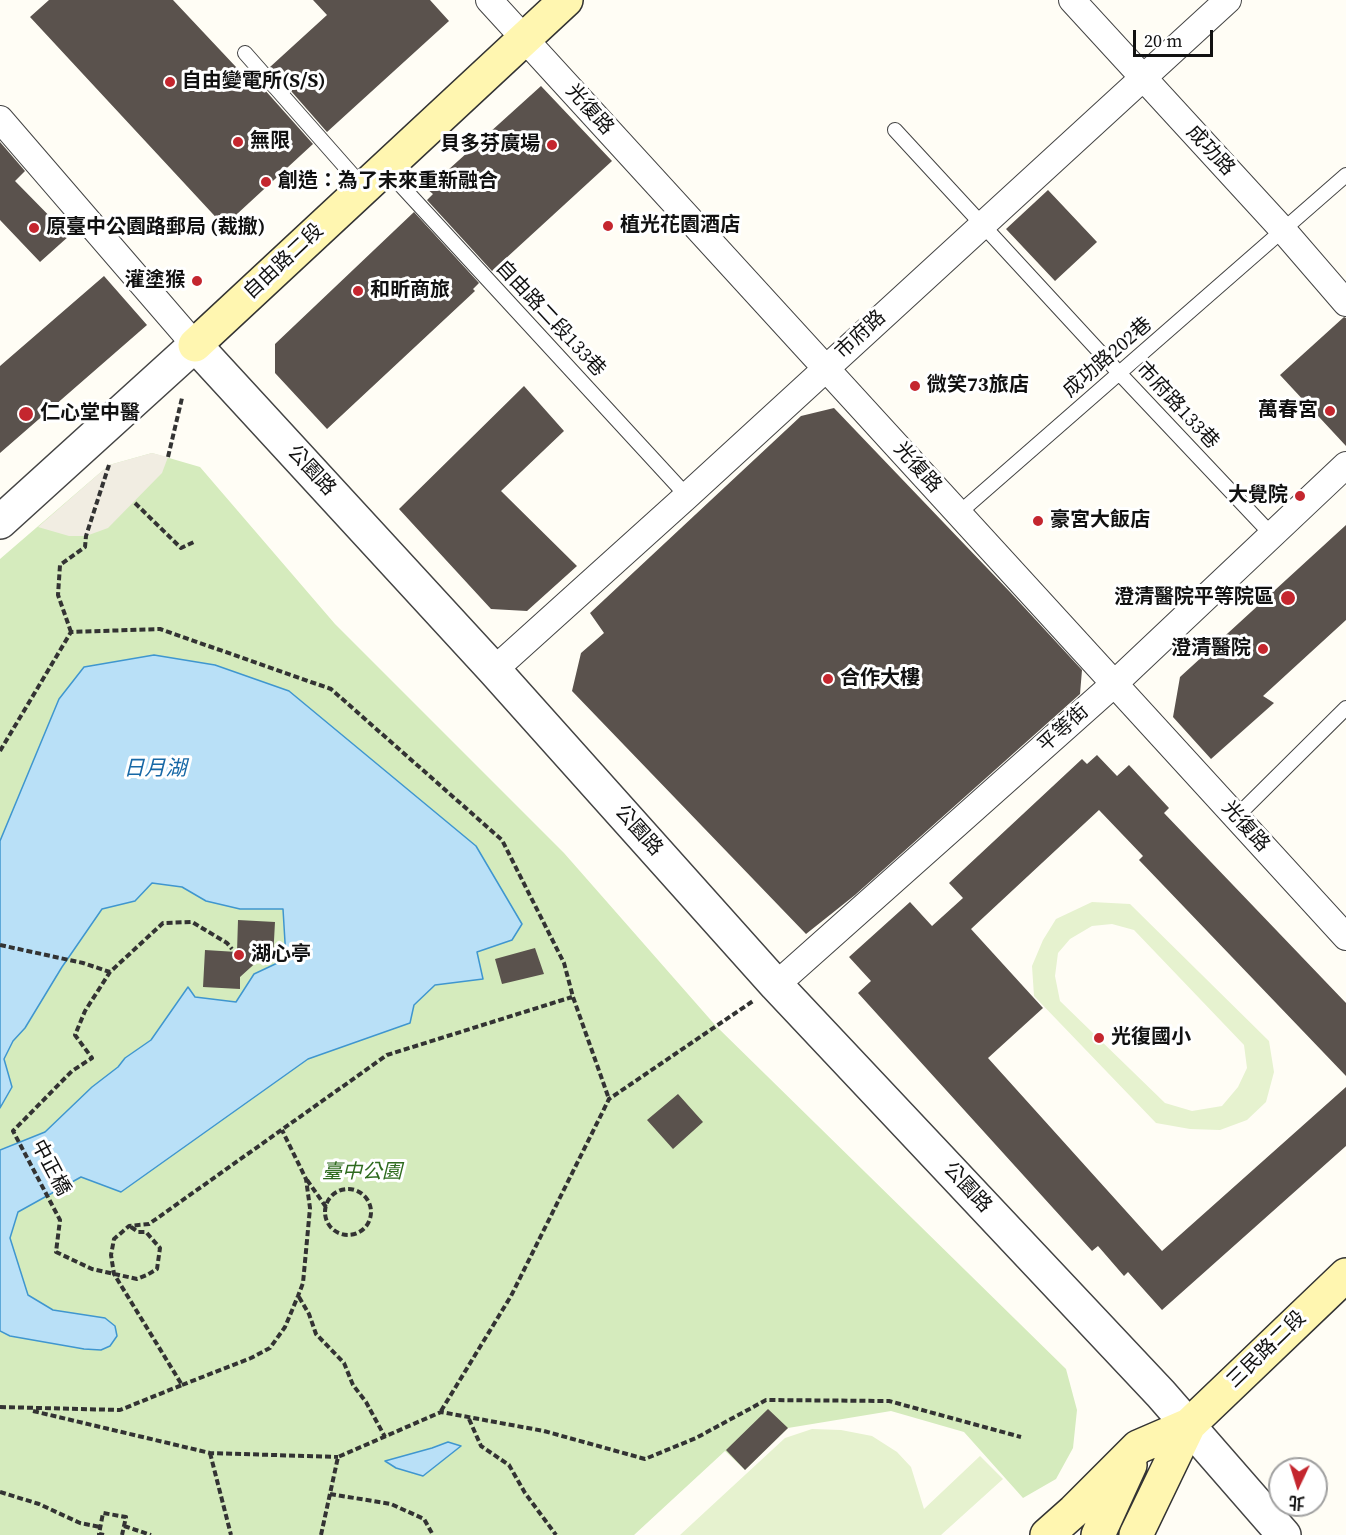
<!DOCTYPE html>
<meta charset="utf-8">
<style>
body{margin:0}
#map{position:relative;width:1346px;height:1535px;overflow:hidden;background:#fffdf5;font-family:"Source Serif 4","Noto Sans TC",serif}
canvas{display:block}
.north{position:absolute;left:1268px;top:1457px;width:60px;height:60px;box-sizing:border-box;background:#fff;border:2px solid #a0a0a0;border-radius:50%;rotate:184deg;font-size:16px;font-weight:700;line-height:24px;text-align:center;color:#111}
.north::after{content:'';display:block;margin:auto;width:21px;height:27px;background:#c4262e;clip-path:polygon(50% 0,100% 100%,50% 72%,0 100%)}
.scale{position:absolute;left:1133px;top:30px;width:80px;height:27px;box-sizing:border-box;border:3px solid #111;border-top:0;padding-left:8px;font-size:18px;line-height:21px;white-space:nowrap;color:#111;-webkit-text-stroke:4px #fff;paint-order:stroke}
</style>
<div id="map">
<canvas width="1346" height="1535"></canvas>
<div class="north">北</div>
<div class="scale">20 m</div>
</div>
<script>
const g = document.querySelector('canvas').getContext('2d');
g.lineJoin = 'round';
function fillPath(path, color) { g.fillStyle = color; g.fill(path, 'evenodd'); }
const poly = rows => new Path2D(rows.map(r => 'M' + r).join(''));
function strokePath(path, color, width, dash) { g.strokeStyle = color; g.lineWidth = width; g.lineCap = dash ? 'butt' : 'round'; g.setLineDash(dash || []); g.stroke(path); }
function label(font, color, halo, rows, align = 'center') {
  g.font = font + ' "Source Serif 4","Noto Sans TC",serif'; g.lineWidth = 6; g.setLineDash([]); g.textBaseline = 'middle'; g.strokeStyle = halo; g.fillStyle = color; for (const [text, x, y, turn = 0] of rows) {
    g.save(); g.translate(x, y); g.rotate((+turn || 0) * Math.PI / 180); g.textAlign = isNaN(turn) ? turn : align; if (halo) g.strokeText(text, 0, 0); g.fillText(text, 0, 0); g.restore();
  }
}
fillPath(poly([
 [152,453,200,467,335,624,564,853,716,1026,1066,1369,1077,1410,1073,1448,1056,1479,1023,1498,964,1432,891,1411,788,1428,745,1470,725,1451,634,1535,0,1535,0,559,109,465]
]), '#d5ebbd');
fillPath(poly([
 [1092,902,1130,904,1269,1041,1274,1072,1266,1102,1247,1120,1220,1130,1190,1129,1156,1123,1034,996,1032,966,1043,940,1056,919],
 [1112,924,1134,930,1244,1045,1247,1068,1238,1087,1222,1106,1192,1111,1165,1103,1060,1001,1055,976,1058,953,1070,939,1092,926],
 [812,1429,841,1430,872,1436,897,1452,911,1467,924,1509,980,1456,1003,1479,941,1535,680,1535,785,1438]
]), '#e6f2cf');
fillPath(poly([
 [152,453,168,457,162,473,108,528,86,536,69,536,38,527,109,465]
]), '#f1ede2');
const water = poly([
 [154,655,215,665,289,691,476,846,522,924,512,940,477,952,483,979,435,985,414,1005,410,1023,308,1059,121,1192,81,1177,18,1212,10,1238,28,1295,53,1310,105,1318,115,1326,117,1336,110,1346,101,1350,84,1349,10,1336,0,1331,0,1150,45,1132,92,1087,118,1067,125,1058,151,1040,188,987,195,997,236,1002,254,974,286,959,283,909,240,909,206,901,182,887,152,883,135,901,102,909,62,967,25,1028,13,1041,4,1059,12,1087,0,1108,0,841,59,699,84,667,154,655],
 [448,1442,461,1446,423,1476,396,1468,385,1461,432,1448,448,1442]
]);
fillPath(water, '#b9e0f7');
strokePath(water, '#3f96cf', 1.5);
fillPath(poly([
 [49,0,173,0,252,84,256,80,313,144,224,226,30,17],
 [313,0,430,0,449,21,327,132,270,67,327,15],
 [541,86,612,161,492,271,427,200,433,194,427,189],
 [0,142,25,171,15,181,69,236,40,262,0,220],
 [1048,190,1097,242,1055,281,1006,229],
 [414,212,479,283,473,289,475,291,327,429,275,373,275,344],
 [104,276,147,325,0,453,0,366],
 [1344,317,1346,318,1346,446,1280,375],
 [524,386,564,431,501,491,577,566,527,611,491,609,399,509],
 [834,408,1010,592,1082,670,1080,694,855,895,806,934,572,691,581,653,604,633,590,613,801,416],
 [1346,525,1346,620,1263,696,1274,703,1211,759,1173,717,1180,677],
 [1097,755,1117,776,1129,765,1169,808,1164,813,1346,1003,1346,1076,1139,860,1143,856,1099,810,971,929,1043,1008,988,1058,1162,1251,1346,1087,1346,1146,1162,1310,1128,1272,1124,1276,1098,1246,1092,1251,858,993,871,981,849,957,910,902,932,926,963,898,949,883,1082,759,1087,764],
 [238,920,275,922,273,959,261,958,240,977,240,989,203,987,205,950,237,952],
 [535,948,544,974,502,984,495,959],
 [678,1094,703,1122,673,1149,647,1120],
 [768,1409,788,1428,745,1470,726,1450]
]), '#5a524d');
const service = poly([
 [245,53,364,188],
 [895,130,1120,374,1272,535],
 [385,168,687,496],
 [959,513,1346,175],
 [1236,817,1346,708]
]);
const minor = poly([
 [489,0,1346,937],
 [1072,0,1283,230,1346,303],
 [0,119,195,345],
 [494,670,687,496,1228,0],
 [776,985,1114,684,1346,465]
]);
const tertiary = poly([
 [0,522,195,345,494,670,776,985,1161,1394,1284,1535]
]);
const secondary = poly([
 [195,345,566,0],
 [1047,1535,1074,1511,1138,1447,1189,1425,1346,1275],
 [1098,1535,1130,1465],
 [1136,1535,1189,1425]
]);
strokePath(service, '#444', 16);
strokePath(minor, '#444', 28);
strokePath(tertiary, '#444', 36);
strokePath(secondary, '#333', 36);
strokePath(poly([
 [168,457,182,398],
 [135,503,181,548,196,541],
 [71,632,58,595,60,565,85,547,86,536,109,465],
 [0,751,71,632,160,629,331,689,502,840,564,963,573,997,609,1099],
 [0,945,83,963,110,972],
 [307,1180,326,1207],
 '325 1212a23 23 0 1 1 46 0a23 23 0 1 1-46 0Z',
 [131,1227,138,1232,146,1232,160,1248,157,1269,147,1275,137,1279,92,1269,56,1252,60,1220,13,1131,72,1071,92,1058,75,1035,85,1011,110,972,163,923,192,922,227,943,232,949],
 [299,1297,309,1314,316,1334,344,1363,353,1385,366,1402,385,1437],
 [182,1385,251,1358,270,1348,285,1327,298,1296,303,1283,310,1208,306,1179,282,1130],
 [0,1407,120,1410,182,1385,114,1274,111,1255,114,1239,129,1226,149,1224,387,1055,572,997],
 [33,1411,210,1453,338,1457],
 [441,1411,511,1296,609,1099,753,1001],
 [469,1419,481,1446,509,1465,525,1493,556,1535],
 [210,1453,231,1535],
 [0,1492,39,1504,80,1523,100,1527],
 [330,1494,391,1504,424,1519,433,1535],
 [124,1526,151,1535],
 [104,1535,99,1534,103,1513,126,1517,122,1535],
 [321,1535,338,1457,441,1412,544,1431,645,1459,696,1438,766,1400,889,1401,1021,1437]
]), '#333', 4, [6, 3]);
strokePath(service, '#fff', 14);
strokePath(minor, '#fff', 26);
strokePath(tertiary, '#fff', 33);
strokePath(secondary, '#fff6b0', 33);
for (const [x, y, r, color] of [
 [170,82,6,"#c4262e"],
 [238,142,6,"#c4262e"],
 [552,145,6,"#c4262e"],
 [266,182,6,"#c4262e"],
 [608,226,6,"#c4262e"],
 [34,228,6,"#c4262e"],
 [197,281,6,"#c4262e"],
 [358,291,6,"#c4262e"],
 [915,386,6,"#c4262e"],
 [1330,411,6,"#c4262e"],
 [26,414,8,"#c4262e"],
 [1300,496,6,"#c4262e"],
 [1038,521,6,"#c4262e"],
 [1288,598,8,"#c4262e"],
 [1263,649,6,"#c4262e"],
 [828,679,6,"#c4262e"],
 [239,955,6,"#c4262e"],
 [1099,1038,6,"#c4262e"]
]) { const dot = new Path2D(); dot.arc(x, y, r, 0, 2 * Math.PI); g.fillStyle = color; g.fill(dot); strokePath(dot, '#fff', 2); }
label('bold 20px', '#111', '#fff', [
 ["自由變電所(S/S)",182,82],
 ["無限",250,142],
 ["貝多芬廣場",540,145,"right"],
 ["創造：為了未來重新融合",278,182],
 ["植光花園酒店",620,226],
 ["原臺中公園路郵局 (裁撤)",46,228],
 ["灌塗猴",185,281,"right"],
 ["和昕商旅",370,291],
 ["微笑73旅店",927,386],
 ["萬春宮",1318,411,"right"],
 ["仁心堂中醫",40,414],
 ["大覺院",1288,496,"right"],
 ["豪宮大飯店",1050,521],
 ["澄清醫院平等院區",1274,598,"right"],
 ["澄清醫院",1251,649,"right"],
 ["合作大樓",840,679],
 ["湖心亭",251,955],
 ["光復國小",1111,1038]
], 'left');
label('20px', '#111', '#fff', [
 ["光復路",589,110,48],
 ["成功路",1210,151,47],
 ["自由路二段",284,262,-43],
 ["自由路二段133巷",550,319,47],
 ["市府路",861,335,-43],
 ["成功路202巷",1108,358,-41],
 ["市府路133巷",1177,406,47],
 ["光復路",917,468,48],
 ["公園路",311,471,47],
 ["平等街",1064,729,-42],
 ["光復路",1245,827,48],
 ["公園路",638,831,48],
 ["中正橋",50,1168,62],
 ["公園路",967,1188,47],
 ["三民路二段",1267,1350,-44]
]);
label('italic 20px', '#2f6b1f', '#fff', [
 ["臺中公園",362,1173]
]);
label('italic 21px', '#1768a6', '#fff', [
 ["日月湖",155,770]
]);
</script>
